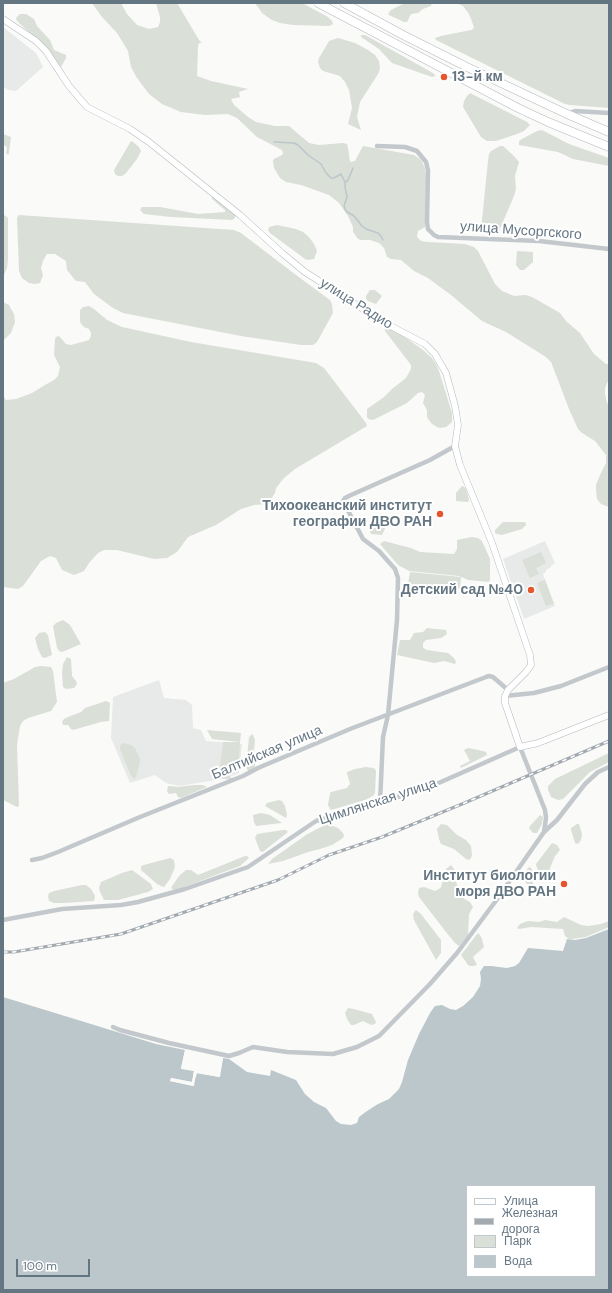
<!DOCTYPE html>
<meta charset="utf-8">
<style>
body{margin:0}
#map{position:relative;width:612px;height:1293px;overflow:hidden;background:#fafaf8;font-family:"DM Sans",sans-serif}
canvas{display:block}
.frame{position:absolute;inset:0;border:4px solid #657683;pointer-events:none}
.legend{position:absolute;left:466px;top:1185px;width:130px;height:92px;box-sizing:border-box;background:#fff;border:1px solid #c1c8cd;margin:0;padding:5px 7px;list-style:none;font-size:12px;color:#657683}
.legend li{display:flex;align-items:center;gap:8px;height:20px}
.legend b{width:20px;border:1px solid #c1c8cd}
.scale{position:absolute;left:16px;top:1259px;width:74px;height:18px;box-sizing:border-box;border:2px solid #657683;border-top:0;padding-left:5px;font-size:12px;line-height:14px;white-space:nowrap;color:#657683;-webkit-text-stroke:3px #fff;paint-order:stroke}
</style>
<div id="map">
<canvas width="612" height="1293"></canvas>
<div class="frame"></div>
<ul class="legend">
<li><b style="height:5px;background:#fff"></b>Улица</li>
<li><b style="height:5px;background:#a2aab0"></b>Железная дорога</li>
<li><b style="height:11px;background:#dadfd7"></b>Парк</li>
<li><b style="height:11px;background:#bbc7cb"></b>Вода</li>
</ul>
<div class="scale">100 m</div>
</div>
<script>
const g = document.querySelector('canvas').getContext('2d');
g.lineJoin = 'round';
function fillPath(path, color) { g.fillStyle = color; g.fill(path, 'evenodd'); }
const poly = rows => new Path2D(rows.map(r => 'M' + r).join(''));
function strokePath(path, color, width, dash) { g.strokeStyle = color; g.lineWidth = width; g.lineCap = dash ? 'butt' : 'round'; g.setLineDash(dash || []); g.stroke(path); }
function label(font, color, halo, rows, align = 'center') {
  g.font = font + ' "DM Sans",sans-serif'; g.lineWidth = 4; g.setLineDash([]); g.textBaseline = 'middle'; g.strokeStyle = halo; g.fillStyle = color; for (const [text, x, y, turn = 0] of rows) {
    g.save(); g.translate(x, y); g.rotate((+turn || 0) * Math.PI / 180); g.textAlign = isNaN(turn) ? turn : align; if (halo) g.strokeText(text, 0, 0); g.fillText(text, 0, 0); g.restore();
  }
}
fillPath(poly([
 [3,27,36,53,43,67,16,91,8,90,3,87],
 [545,541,555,563,551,566,551,567,546,570,546,572,543,574,555,606,524,619,503,559],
 [159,680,164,698,186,700,192,705,193,728,201,730,206,741,242,744,239,773,223,779,179,786,166,783,155,775,130,783,111,738,113,697]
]), '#e8e9e9');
fillPath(poly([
 [92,3,121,3,127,14,137,25,149,29,158,27,160,22,160,17,156,3,177,3,199,40,202,43,199,43,198,46,197,76,211,81,248,89,239,92,240,97,231,99,234,105,248,117,256,122,275,126,289,126,309,143,319,145,343,143,347,144,348,148,350,162,355,161,363,146,414,155,421,160,425,168,426,177,425,227,418,231,417,236,418,238,421,241,428,242,465,244,474,247,478,251,495,284,502,291,514,296,525,295,532,297,560,313,566,321,580,333,594,354,606,364,609,364,609,379,605,388,605,394,607,403,609,405,609,507,601,504,597,499,596,490,596,485,600,475,606,463,606,455,595,441,582,433,578,429,569,409,551,362,546,357,506,332,482,321,451,295,428,278,414,271,401,260,391,259,387,257,384,248,379,243,370,240,361,240,358,239,353,232,353,227,348,216,339,203,329,195,301,185,286,182,280,178,274,168,273,161,274,159,282,155,283,153,282,150,257,137,237,118,228,114,205,115,181,112,162,104,149,94,137,78,131,67,128,51,117,33,102,17],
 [255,3,302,3,328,17,332,21,333,24,329,26,293,25,280,23,272,20,262,13],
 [405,3,432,3,431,6,423,9,418,13,411,14,407,22,404,22,389,15,388,14,391,10],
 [456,3,609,3,609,108,570,105,565,104,436,40,435,38,441,36,471,30,473,29,474,27,469,14,463,6],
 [20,14,26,14,34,19,37,26,50,40,54,50,66,55,66,58,61,67,60,66,48,50,17,21,16,18],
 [361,35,365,35,433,73,436,76,432,77,392,63,379,49,361,37],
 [338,38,355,43,368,50,375,55,379,61,380,69,378,74,360,102,357,117,361,130,348,124,352,108,349,90,345,82,340,76,323,71,320,68,318,62,319,58,329,41],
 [470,93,527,122,530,125,524,131,517,134,496,141,487,141,481,137,463,107,464,101,467,96],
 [542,130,569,144,609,158,609,166,573,159,558,152,519,145,519,141,522,139,537,131],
 [3,134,11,137,9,153,8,155,6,153,7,147,3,145],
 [131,141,133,142,139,147,141,151,137,159,126,173,122,176,118,176,115,174,114,170],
 [500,146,503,146,514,156,519,162,515,176,516,189,514,196,499,231,493,234,486,234,481,230,488,161,489,154,491,151],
 [212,197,214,197,236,215,234,219,232,220,171,217,144,214,140,210,142,207,160,207,198,214,225,212,225,210,212,199],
 [3,215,6,216,8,218,8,260,7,268,3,277],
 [19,215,234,230,241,233,296,275,330,300,332,304,333,313,317,342,313,345,301,345,241,336,123,313,113,308,94,294,85,282,76,281,67,270,66,261,55,254,47,254,43,261,41,268,43,275,40,283,35,284,29,283,22,278,19,271,17,218],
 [277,225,296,229,303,232,309,237,314,244,317,251,314,259,308,260,305,259,270,233,268,230,269,227],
 [517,251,533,252,533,262,524,270,520,270,516,265],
 [370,290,375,290,382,296,376,304,368,301,366,299,366,296],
 [3,302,9,305,14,314,15,322,11,333,3,341],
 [89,306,94,309,107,320,122,327,191,342,316,363,324,368,366,423,367,426,295,469,284,478,276,488,275,493,271,499,265,504,254,505,241,509,216,525,188,537,177,552,167,558,154,559,117,550,104,550,98,553,89,563,84,571,74,575,62,570,56,558,50,556,41,561,23,586,18,589,3,587,3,396,6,400,16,399,32,393,45,385,54,380,58,376,60,367,54,355,55,339,56,337,59,336,66,344,71,345,89,340,91,336,91,333,89,329,84,327,81,324,80,321,80,310,83,307],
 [388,325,423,350,432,358,436,364,439,371,452,413,452,422,446,427,440,428,437,427,432,424,429,420,427,417,427,410,423,403,425,395,422,392,418,393,407,403,373,420,368,419,367,417,367,409,384,397,392,389,406,378,411,369,411,365,385,331,384,326],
 [463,486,466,489,469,500,468,502,456,501,456,493,461,487],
 [385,522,387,524,382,535,371,534,370,531,373,527],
 [503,522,524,522,526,523,526,525,522,529,502,535,497,534,495,533,495,530],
 [472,537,478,538,482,541,490,559,490,579,489,582,468,580,459,576,409,571,398,565,380,544,384,541,411,548,420,552,454,554,457,549,457,540],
 [541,552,546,563,536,568,539,574,530,578,522,560],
 [410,572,461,577,460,589,408,584],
 [545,580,554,604,546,606,537,583],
 [63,620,70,625,81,644,62,652,59,651,57,648,53,626,56,623],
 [427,628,446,630,447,634,441,638,426,640,423,643,423,648,427,650,448,653,454,658,456,662,455,664,444,661,434,663,397,655,400,640,410,640,414,633,423,632],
 [45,632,48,635,52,655,45,658,42,657,38,649,35,638,39,633],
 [67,657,71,659,72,676,76,681,77,684,74,688,66,689,63,687,62,673,63,664],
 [41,666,51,667,53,671,57,702,51,711,28,718,23,721,20,726,17,745,19,806,17,807,3,800,3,683,14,679,35,667],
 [106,701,110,703,109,721,101,722,73,730,71,729,68,725,63,725,62,722,64,719,68,717,81,712,85,708],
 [207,730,241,733,240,742,212,739],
 [252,734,253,735,255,740,254,750,255,767,254,770,248,771,246,767,249,737],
 [223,742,240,742,238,772,226,771,233,780,224,779,219,777],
 [123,743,131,745,135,748,140,759,140,762,136,777,134,779,131,776,120,749,120,746],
 [468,748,483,751,486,752,487,755,461,768,460,766,470,761,464,750],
 [609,753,609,762,590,772,563,799,558,800,551,797,548,790,548,786,555,779],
 [366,767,373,768,375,769,376,771,375,793,373,796,365,800,331,810,330,809,328,805,330,793,331,792,347,788,350,784,347,773,347,772,355,769],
 [194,785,203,785,207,787,181,798,178,797,176,793,169,794,167,791,168,786,170,786,178,787],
 [279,800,282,801,285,806,287,815,286,818,265,806,267,803],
 [261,813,270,815,282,823,256,826,254,822,253,815],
 [540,815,543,817,542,824,537,833,533,833,529,828,530,826],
 [328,824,338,828,343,833,344,836,343,838,332,845,320,849,308,852,283,861,268,864,272,859,306,835,317,829],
 [441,824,447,825,457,835,466,840,471,846,472,855,471,858,469,860,466,859,454,849,441,844,439,839,437,829],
 [577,824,579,824,582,834,581,840,578,844,575,843,571,830,571,828],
 [283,830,286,830,288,832,264,851,262,852,260,851,255,838,257,834],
 [552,843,557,845,560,850,555,856,548,873,546,875,543,875,538,870,536,865,536,864],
 [245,856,247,856,249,858,240,866,184,887,174,890,171,888,179,876,186,870,191,870,198,875],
 [170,858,174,860,175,867,170,879,164,887,161,886,157,884,141,870,141,866,144,865],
 [451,865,454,869,454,875,458,888,459,896,470,902,473,907,469,914,468,935,459,946,455,943,446,932,419,897,418,893,419,888,424,887,435,891,439,889,441,887,446,869],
 [530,867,538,877,532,881,534,886,531,889,526,883,523,876,528,868],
 [132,870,151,884,153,889,148,892,118,900,104,900,100,892,99,888,101,882,122,873],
 [82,885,86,885,91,889,95,896,94,901,64,903,54,903,49,901,48,896,49,893,54,891],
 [416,910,421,914,441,940,441,953,436,960,414,920,413,914],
 [564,917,581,925,589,926,601,924,609,921,609,927,586,937,572,939,569,939,565,936,563,929,531,927,519,929,517,928,520,924,528,921,539,922,545,920,557,922],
 [478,933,480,935,482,939,484,947,473,957,477,965,473,966,470,966,468,965,461,955],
 [348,1008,354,1009,372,1014,376,1022,375,1024,371,1025,363,1021,354,1025,351,1025,347,1019,345,1013]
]), '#dadfd7');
fillPath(poly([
 [609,929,609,1290,3,1290,3,997,156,1044,185,1050,181,1068,194,1071,192,1082,171,1078,170,1081,194,1086,196,1073,219,1077,223,1058,229,1059,247,1072,270,1076,271,1070,296,1080,305,1094,314,1102,326,1108,336,1121,341,1124,351,1125,357,1123,359,1117,367,1111,378,1104,389,1099,399,1089,402,1082,408,1060,419,1034,430,1013,435,1006,442,1005,450,1009,456,1010,463,1006,473,997,480,986,481,979,480,972,484,966,491,966,507,968,515,966,519,963,528,948,563,951,567,939,575,940,586,938],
 [467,1186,595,1186,595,1276,467,1276]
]), '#bbc7cb');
fillPath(poly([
 [185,1050,187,1051,184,1067,195,1069,196,1071,218,1075,221,1058,223,1058,220,1077,197,1073,193,1086,170,1081,171,1078,192,1082,194,1071,181,1069]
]), '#fafaf8');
strokePath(poly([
 [274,142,294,143,298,145,308,155,321,164,326,173,331,178,334,178,341,174,345,182,345,187,347,197,344,206,346,211,354,216,362,226,366,229,378,233,381,236,383,240],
 [345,183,348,180,353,168]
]), '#bbc7cb', 1.5);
const secondary = poly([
 [3,19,36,41,46,51,69,86,87,107,130,129,149,142,240,215,282,253,305,272,385,323,425,344,435,354,446,373,455,406,458,425,455,446,460,465,492,543,530,655,531,665,526,672,508,690,505,696,505,703,520,747,538,743,609,715]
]);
const highway = poly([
 [318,3,518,108,548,122,609,147],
 [344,3,403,35,467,67,567,114,609,132]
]);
strokePath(secondary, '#b3babf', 7);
strokePath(highway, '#b4b9bd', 9);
strokePath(poly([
 [567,114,575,111,609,113],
 [377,146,405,147,417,151,426,162,428,170,427,222,428,229,434,235,438,237,539,241,609,249],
 [505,696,534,693,561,686,609,667],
 [380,803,383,737,388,715,397,620,398,578,395,569,379,551,363,539,343,501,345,498,351,495,430,460,455,446],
 [32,860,42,858,58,852,140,817,243,776,258,768,350,729,486,677,489,676,493,677,508,690],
 [3,920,62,909,121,905,138,902,185,889,248,867,316,821,425,789,520,747,545,810,546,818,544,832],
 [113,1027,120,1030,169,1043,229,1056,239,1053,253,1047,287,1052,333,1054,357,1047,379,1036,430,984,457,953,495,902,544,832,557,820,585,784,598,772,609,767]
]), '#c3c8cc', 4.5);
strokePath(secondary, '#fff', 6);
strokePath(highway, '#fff', 8);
const rail = poly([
 [3,952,14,952,121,934,278,880,329,855,382,837,462,804,609,741]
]);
strokePath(rail, '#a2aab0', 3);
strokePath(rail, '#fff', 1.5, [4.5]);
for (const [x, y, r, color] of [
 [444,77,4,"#e4572e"],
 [440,514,4,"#e4572e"],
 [531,590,4,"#e4572e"],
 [564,884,4,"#e4572e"]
]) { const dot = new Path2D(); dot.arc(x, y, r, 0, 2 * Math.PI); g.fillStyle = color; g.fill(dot); strokePath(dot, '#fff', 1.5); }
label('bold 14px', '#657683', '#fff', [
 ["13-й км",452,77,"left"],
 ["Тихоокеанский институт",432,506],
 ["географии ДВО РАН",432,522],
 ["Детский сад №40",523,590],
 ["Институт биологии",556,876],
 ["моря ДВО РАН",556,892]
], 'right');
label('14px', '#657683', '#fff', [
 ["улица Мусоргского",521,231,4],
 ["улица Радио",356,304,32],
 ["Балтийская улица",267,753,-23],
 ["Цимлянская улица",378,802,-18]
]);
</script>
